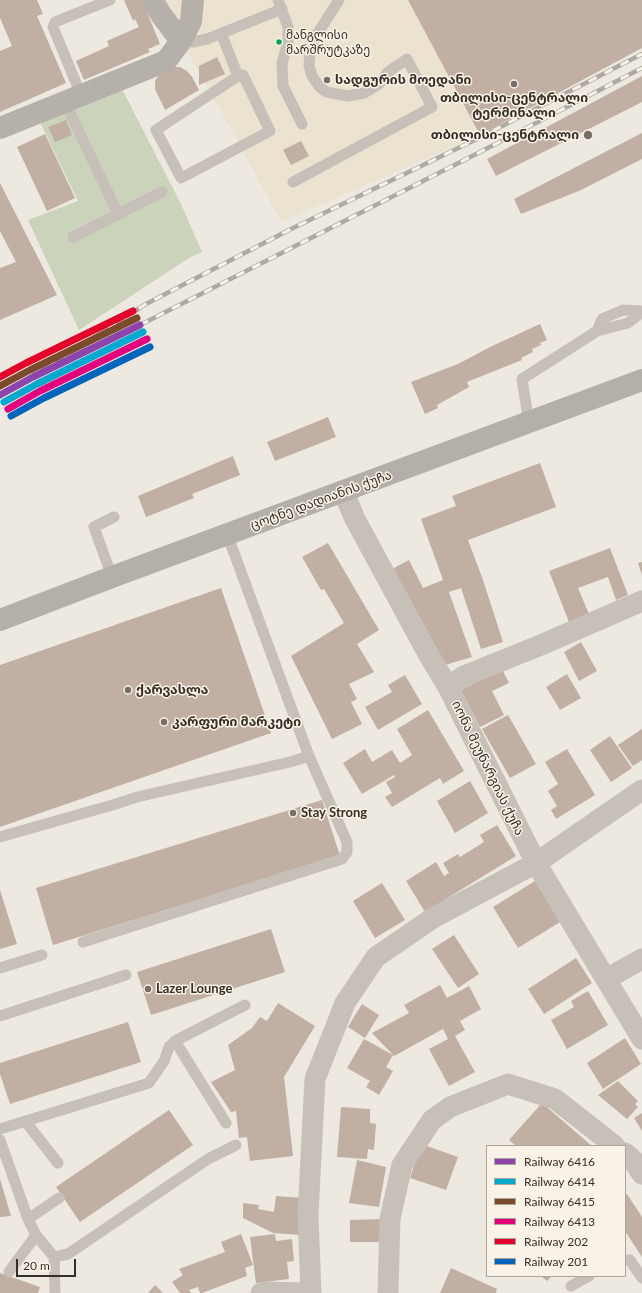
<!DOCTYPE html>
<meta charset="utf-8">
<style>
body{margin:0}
#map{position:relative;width:642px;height:1293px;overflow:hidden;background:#ede9e0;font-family:Lato,sans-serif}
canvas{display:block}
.legend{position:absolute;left:486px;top:1145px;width:140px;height:132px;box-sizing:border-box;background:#f9f3e7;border:1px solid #aba49b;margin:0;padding:5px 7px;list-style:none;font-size:12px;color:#362e28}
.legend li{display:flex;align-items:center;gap:8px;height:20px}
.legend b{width:20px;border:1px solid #aba49b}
.scale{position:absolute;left:16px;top:1259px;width:60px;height:18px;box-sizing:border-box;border:2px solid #362e28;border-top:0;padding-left:5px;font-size:12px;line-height:14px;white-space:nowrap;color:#362e28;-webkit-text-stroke:3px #f9f3e7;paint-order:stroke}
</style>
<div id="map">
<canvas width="642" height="1293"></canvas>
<ul class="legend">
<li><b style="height:5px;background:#8e44ad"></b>Railway 6416</li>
<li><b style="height:5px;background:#00a9ce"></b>Railway 6414</li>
<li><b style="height:5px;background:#7a4b2a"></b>Railway 6415</li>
<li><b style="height:5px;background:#e5007d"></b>Railway 6413</li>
<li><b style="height:5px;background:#e4002b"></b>Railway 202</li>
<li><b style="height:5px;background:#0065bd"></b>Railway 201</li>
</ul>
<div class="scale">20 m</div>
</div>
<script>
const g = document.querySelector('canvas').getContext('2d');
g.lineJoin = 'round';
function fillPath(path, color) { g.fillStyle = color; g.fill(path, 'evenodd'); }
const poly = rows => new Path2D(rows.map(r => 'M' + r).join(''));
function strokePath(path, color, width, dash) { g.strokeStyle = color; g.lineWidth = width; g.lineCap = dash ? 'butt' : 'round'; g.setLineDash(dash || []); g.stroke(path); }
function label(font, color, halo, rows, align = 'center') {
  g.font = font + ' Lato,"Noto Sans Georgian",sans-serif'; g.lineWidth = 3; g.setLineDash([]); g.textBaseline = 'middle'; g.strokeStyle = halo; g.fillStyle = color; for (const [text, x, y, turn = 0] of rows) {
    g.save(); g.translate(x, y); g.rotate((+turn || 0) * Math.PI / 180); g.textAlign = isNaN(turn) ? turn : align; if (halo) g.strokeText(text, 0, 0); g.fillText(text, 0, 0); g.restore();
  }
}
fillPath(poly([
 [122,89,181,204,202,252,189,258,79,330,28,220,78,201,40,122]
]), '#cbd3ba');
fillPath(poly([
 [162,0,408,0,480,135,281,222,236,138,181,41]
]), '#ebe2d0');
fillPath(poly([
 [0,0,37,0,43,14,37,16,66,83,0,112,0,51,12,46,0,18],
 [124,0,142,0,160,44,148,49,150,52,84,80,76,61,109,46,107,41,139,27,135,19,133,21],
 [408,0,642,0,642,48,480,135],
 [217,57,225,74,199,85,199,66],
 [172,67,180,67,187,71,192,77,199,90,165,110,155,89,155,81,159,75],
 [642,76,642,102,496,176,487,159],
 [66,120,72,135,55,142,48,127],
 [642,133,642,159,581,190,521,214,514,199],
 [45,134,75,198,47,211,17,147],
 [301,141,309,156,291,165,283,150],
 [0,183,57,295,0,320,0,268,16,262,0,231],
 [540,324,547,340,540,343,541,345,532,349,533,352,521,358,522,360,467,382,469,387,437,405,438,408,425,414,411,382,458,364,490,347],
 [328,417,336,437,275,461,267,442],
 [233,456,240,475,192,494,194,498,146,517,138,496],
 [540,463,556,507,468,540,483,580,503,642,481,649,461,588,449,592,472,657,445,665,390,570,409,560,423,588,443,580,421,519,456,506,452,496],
 [328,543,379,630,357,644,374,672,349,684,357,699,351,702,362,724,332,739,291,656,344,623,324,589,321,590,302,557],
 [610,548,628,595,616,600,608,577,578,588,589,614,569,622,549,571],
 [642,562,642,575,638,563],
 [221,588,271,733,0,827,0,665],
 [581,642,597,671,579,681,564,652],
 [502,669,509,683,492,691,504,715,480,727,461,690],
 [567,674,581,698,560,710,546,687],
 [405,675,422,704,378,730,365,707,392,692,388,685],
 [428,710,464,771,443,784,440,778,392,807,385,797,392,793,386,782,395,777,394,775,362,794,343,763,365,749,372,762,392,750,400,763,412,755,397,729],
 [508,715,536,764,510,778,482,729],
 [642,729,642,760,633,766,618,745],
 [610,736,632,768,611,782,590,750],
 [567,749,595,795,556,819,551,810,557,806,548,791,558,784,545,762],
 [470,781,488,813,455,833,437,801],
 [322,800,340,856,53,945,36,888],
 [497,825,516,856,425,912,406,881,436,862,444,876,449,873,443,863,458,854,460,857,484,842,480,835],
 [535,881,560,922,518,948,493,907],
 [382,883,405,920,375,938,353,901],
 [0,890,17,944,0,949],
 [271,929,285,972,151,1015,137,972],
 [454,935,479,974,458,988,432,949],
 [576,958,592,983,544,1014,528,989],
 [440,985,447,998,469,986,481,1009,460,1021,465,1030,455,1036,475,1072,449,1086,429,1049,448,1039,443,1029,394,1056,372,1033,409,1013,404,1005],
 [588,991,608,1025,567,1049,551,1020,574,1007,571,1001],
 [278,1003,315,1026,284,1077,293,1156,250,1161,247,1137,239,1138,236,1111,231,1112,211,1082,235,1070,228,1045,252,1028,260,1017,267,1021],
 [362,1004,379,1015,365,1038,348,1027],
 [128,1022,141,1062,10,1104,0,1074,0,1063],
 [625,1038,641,1064,603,1089,587,1063],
 [364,1039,393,1055,386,1067,393,1071,379,1095,366,1087,370,1081,347,1068],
 [618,1081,638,1101,635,1104,638,1107,627,1119,598,1095],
 [542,1103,592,1146,516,1146,509,1140],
 [341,1107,370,1109,370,1123,376,1124,374,1150,368,1149,367,1159,337,1157],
 [169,1110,193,1145,80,1222,56,1187],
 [642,1113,642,1131,634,1118],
 [421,1144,458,1157,446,1190,410,1178],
 [357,1160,386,1167,379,1207,349,1203],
 [0,1179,11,1216,0,1217],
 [627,1194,642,1217,642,1257,625,1231,625,1195],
 [276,1196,304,1198,301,1235,273,1233,243,1218,243,1203,259,1205,258,1209,274,1212],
 [382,1219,382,1242,350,1242,350,1220],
 [241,1234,253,1265,245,1268,247,1276,202,1293,200,1293,198,1287,189,1290,191,1293,180,1293,172,1282,183,1275,179,1269,225,1252,221,1242],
 [275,1234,276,1241,292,1239,294,1261,287,1262,289,1279,256,1283,250,1237],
 [451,1268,497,1289,496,1293,440,1293],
 [0,1273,40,1287,38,1293,0,1293],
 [541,1276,552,1276,547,1281],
 [155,1285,163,1293,148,1293]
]), '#c0afa2');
strokePath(poly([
 [278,0,288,27,288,41,282,64,283,86,302,124],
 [221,33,238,76],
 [181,41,193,42,207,39,282,9],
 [243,75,270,131,181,178,156,130,238,76,243,75],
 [81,95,53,27,55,22,110,0],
 [65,102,118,214],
 [293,182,432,107,407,59,388,72,379,84,364,93,348,96,326,92,319,86,312,76,309,65,310,55,314,39,339,0],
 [73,237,162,192],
 [597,331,602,319,623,310,642,311],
 [529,423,522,379,597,331,628,323,642,312],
 [112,577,94,527,114,517],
 [0,837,116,804,137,797,290,762,309,756],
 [83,942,342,859,347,852,347,842,309,756,227,534],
 [0,968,42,955],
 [0,1016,126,975],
 [175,1041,226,1123],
 [25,1121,58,1163],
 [0,1129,149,1083,164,1061,169,1047,175,1041,245,1005],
 [0,1140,28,1219,36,1235,54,1257,55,1293],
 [28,1219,59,1198],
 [54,1257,68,1254,208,1159,236,1145],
 [625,1260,630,1260,642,1278],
 [9,1272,36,1235],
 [571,1286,589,1276]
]), '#c6c0b9', 11);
strokePath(poly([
 [343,491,355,519,427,652,448,687,536,863,642,1039],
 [448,687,464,676,541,645,642,601],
 [606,979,642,959],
 [625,1153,633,1160,642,1174],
 [261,1293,266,1292,303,1293],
 [311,1293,308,1215,315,1079,345,1003,376,957,433,918,536,863,642,790],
 [388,1293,390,1219,402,1165,432,1120,450,1107,508,1084,555,1099,615,1146]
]), '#c6c0b9', 21);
strokePath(poly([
 [152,0,162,16,181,41],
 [0,128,166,61,181,41,191,21,193,0]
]), '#b6b0aa', 22);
strokePath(poly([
 [0,620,112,577,642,380]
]), '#b4afa9', 22);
const rail = poly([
 [140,325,484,150,642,68],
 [33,377,146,304,291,229,481,137,642,54]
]);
strokePath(rail, '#ada9a4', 4.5);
strokePath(rail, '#f9f3e7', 3, [9]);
strokePath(poly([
 [0,395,33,377,140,325]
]), '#8e44ad', 7);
strokePath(poly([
 [4,402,37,384,143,332]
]), '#00a9ce', 7);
strokePath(poly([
 [0,386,30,370,137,318]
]), '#7a4b2a', 7);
strokePath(poly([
 [8,409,40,391,147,339]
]), '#e5007d', 7);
strokePath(poly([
 [0,377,26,363,133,311]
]), '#e4002b', 7);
strokePath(poly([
 [11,416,44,398,150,347]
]), '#0065bd', 7);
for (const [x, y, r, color] of [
 [279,42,3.5,"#00a651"],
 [327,80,4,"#766f68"],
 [514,84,4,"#766f68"],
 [588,135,5,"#766f68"],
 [128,690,4,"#766f68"],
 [164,722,4,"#766f68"],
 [293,813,4,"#766f68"],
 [148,989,4,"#766f68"]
]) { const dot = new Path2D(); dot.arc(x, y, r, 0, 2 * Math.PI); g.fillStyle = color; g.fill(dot); strokePath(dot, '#f9f3e7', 1.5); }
label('12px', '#362e28', '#f9f3e7', [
 ["მანგლისი",286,35],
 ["მარშრუტკაზე",286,50]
], 'left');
label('bold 13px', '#362e28', '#f9f3e7', [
 ["სადგურის მოედანი",335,80],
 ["თბილისი-ცენტრალი",514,98,"center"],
 ["ტერმინალი",514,113,"center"],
 ["თბილისი-ცენტრალი",579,135,"right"],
 ["ქარვასლა",136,690],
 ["კარფური მარკეტი",172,722],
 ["Stay Strong",301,813],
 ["Lazer Lounge",156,989]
], 'left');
label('13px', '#362e28', '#f9f3e7', [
 ["ცოტნე დადიანის ქუჩა",321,500,-20],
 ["იონა მეუნარგიას ქუჩა",488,768,64]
]);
</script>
